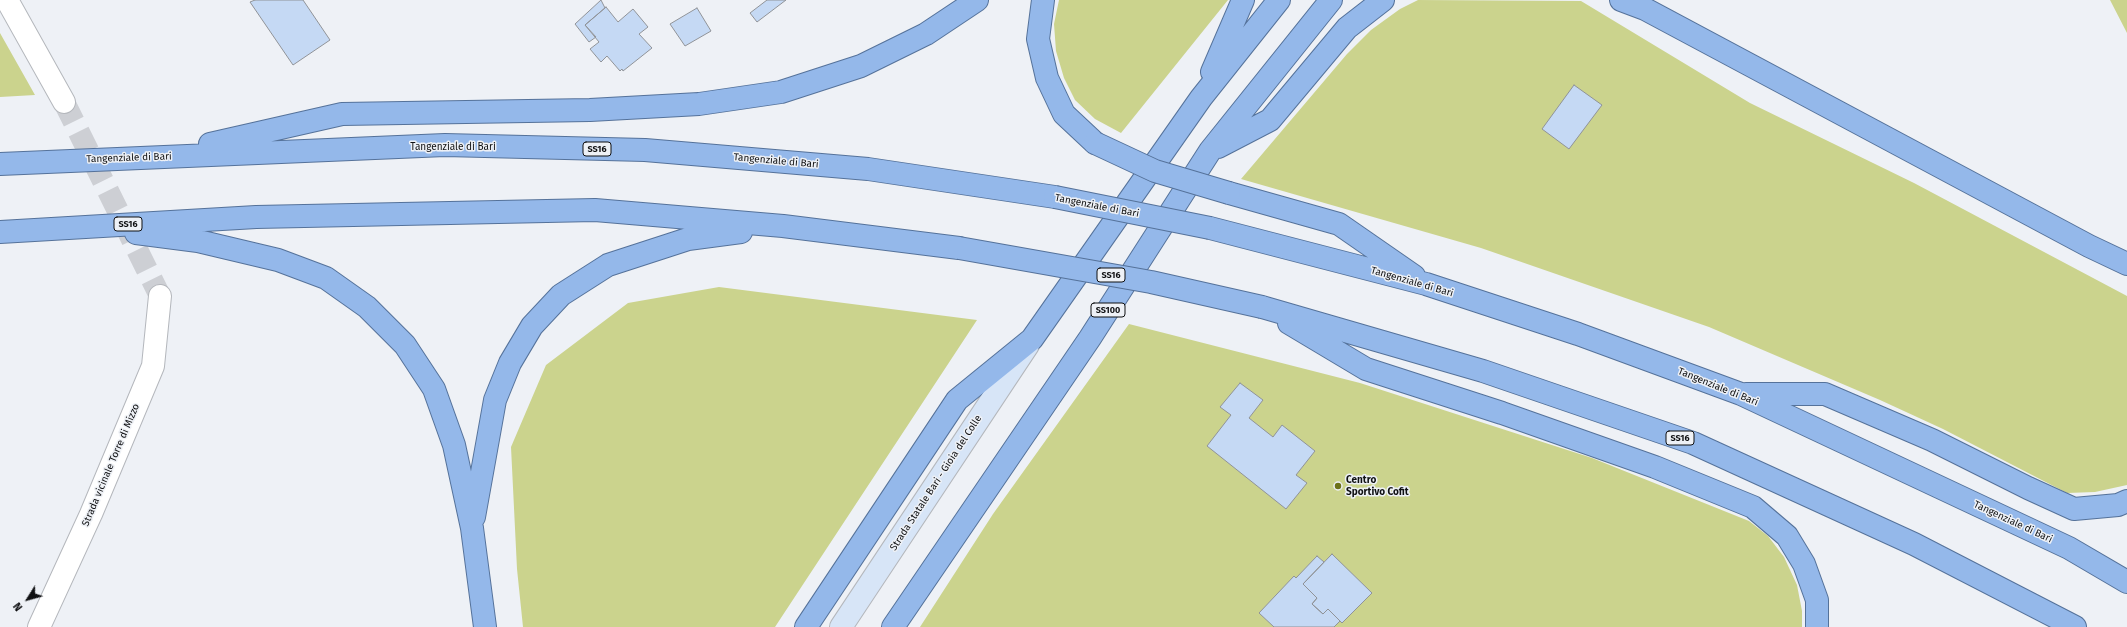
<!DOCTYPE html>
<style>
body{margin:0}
#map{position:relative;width:2127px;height:627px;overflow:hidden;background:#eef1f6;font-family:"Fira Sans",sans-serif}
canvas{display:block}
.north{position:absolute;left:8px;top:579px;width:40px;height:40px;-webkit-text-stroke:3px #eef1f6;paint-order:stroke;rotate:233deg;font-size:11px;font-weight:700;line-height:16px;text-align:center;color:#0f1012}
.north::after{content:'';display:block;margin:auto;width:14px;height:18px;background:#0f1012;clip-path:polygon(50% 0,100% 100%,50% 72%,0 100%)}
</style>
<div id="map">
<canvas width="2127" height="627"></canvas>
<div class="north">N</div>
</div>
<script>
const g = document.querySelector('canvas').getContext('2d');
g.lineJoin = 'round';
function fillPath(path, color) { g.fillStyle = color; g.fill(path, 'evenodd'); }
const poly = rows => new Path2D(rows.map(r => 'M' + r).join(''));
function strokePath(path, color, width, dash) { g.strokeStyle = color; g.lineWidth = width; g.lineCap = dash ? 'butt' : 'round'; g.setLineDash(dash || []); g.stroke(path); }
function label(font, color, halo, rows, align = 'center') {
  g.font = font + ' "Fira Sans",sans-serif'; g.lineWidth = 3; g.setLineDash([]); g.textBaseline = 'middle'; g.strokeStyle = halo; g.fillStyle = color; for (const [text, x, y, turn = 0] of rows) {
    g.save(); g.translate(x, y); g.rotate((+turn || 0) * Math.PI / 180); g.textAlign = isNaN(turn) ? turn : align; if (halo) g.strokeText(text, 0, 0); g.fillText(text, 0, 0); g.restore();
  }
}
fillPath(poly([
 [1059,0,1228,0,1121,133,1095,119,1075,100,1064,78,1056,51,1054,24],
 [1418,0,1581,1,1750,103,1914,183,2127,296,2127,485,2095,492,2067,493,1943,429,1880,400,1709,327,1481,248,1241,179,1347,54,1371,30,1400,9],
 [2110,0,2127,0,2127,33],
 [0,33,35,95,0,97],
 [719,287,977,320,775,627,523,627,517,569,511,447,546,365,628,303],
 [1129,324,1360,383,1592,458,1749,521,1768,536,1784,557,1797,585,1802,611,1802,627,920,627,993,514]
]), '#cbd38d');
const building = poly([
 [255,0,303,0,330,40,293,65,250,2,255,0],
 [601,0,605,8,585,25,596,37,589,42,575,24,601,0],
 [767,0,786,0,757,22,750,13,767,0],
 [606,7,618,22,633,9,648,27,639,34,652,48,623,71,622,69,620,71,607,56,601,62,590,49,599,42,585,25,606,7],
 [697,8,711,31,685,46,670,24,697,8],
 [1574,85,1602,105,1569,149,1542,129,1574,85],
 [1240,383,1263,400,1249,418,1273,437,1282,425,1315,451,1296,475,1307,483,1286,509,1207,446,1231,415,1220,407,1240,383],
 [1332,554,1372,593,1342,623,1328,609,1323,614,1312,604,1317,598,1303,584,1332,554],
 [1317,556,1324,562,1303,584,1317,598,1312,604,1323,614,1328,609,1340,621,1334,627,1274,627,1259,613,1294,576,1296,578,1317,556]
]);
fillPath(building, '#c5d9f4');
strokePath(building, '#909398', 1);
strokePath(poly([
 [64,102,160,296]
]), '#cdcfd4', 22, [22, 11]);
const minor = poly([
 [7,0,64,102],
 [39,627,91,514,153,366,160,296]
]);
const secondary = poly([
 [841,627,1028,345]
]);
const trunk = poly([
 [1043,0,1038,39,1047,78,1064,114,1095,143],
 [1621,0,1645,9,2089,246,2127,264],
 [1212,72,1243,0],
 [210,144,342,114,590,110,699,104,781,92,861,66,926,34,977,0],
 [1218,147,1270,120,1347,28,1383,0],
 [0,164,445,145,645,150,868,169,1055,197],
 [1229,193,1339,224,1414,276],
 [1210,228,1426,284,1578,334,1741,394,2069,548,2127,582],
 [0,232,256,217,595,210,783,226,959,248],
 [136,233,198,241,278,260,326,278,367,307,405,345,434,389,454,445,472,528,485,627],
 [1262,307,1483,371,1693,443,1914,544,2075,627],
 [1289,323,1366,369,1502,413,1655,467,1753,507,1787,536,1804,564,1817,600,1817,627],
 [1746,394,1825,394,1932,440,2028,488,2074,509,2118,505,2127,501],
 [474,517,495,400,510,363,532,326,561,295,608,265,688,239,741,232],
 [806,627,957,400,1032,339,1201,98,1279,0],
 [893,627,1090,338,1210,151,1331,0]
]);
strokePath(minor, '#b4b7bc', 24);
strokePath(secondary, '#b4b7bc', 24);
strokePath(trunk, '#55729a', 24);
strokePath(minor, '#fff', 22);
strokePath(secondary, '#d7e5f7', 22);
strokePath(trunk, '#94b8ea', 22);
const trunkBridge = poly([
 [1095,143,1155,171,1229,193],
 [1055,197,1210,228],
 [959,248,1151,282,1262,307]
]);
strokePath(trunkBridge, '#55729a', 24, []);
strokePath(trunkBridge, '#94b8ea', 22);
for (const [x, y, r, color] of [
 [1338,486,4,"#6c7219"]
]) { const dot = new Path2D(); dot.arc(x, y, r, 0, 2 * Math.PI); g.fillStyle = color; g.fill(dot); strokePath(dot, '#eef1f6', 1.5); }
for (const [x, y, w] of [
 [597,149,28],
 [128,224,28],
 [1111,275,28],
 [1108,310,34],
 [1680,438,28]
]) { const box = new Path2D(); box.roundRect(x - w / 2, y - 7, w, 14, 3); g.fillStyle = '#eef1f6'; g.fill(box); strokePath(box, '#0f1012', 1); }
label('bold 9px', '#0f1012', null, [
 ["SS16",597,149],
 ["SS16",128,224],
 ["SS16",1111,275],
 ["SS100",1108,310],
 ["SS16",1680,438]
]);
label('10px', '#0f1012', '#eef1f6', [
 ["Tangenziale di Bari",453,147],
 ["Tangenziale di Bari",129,158,-2],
 ["Tangenziale di Bari",776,161,5],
 ["Tangenziale di Bari",1097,206,11],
 ["Tangenziale di Bari",1412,282,16],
 ["Tangenziale di Bari",1718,387,22],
 ["Strada vicinale Torre di Mizzo",111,465,-67],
 ["Strada Statale Bari - Gioia del Colle",936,483,-57],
 ["Tangenziale di Bari",2013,522,25]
]);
label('bold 10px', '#0f1012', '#eef1f6', [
 ["Centro",1346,480],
 ["Sportivo Cofit",1346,492]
], 'left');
</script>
